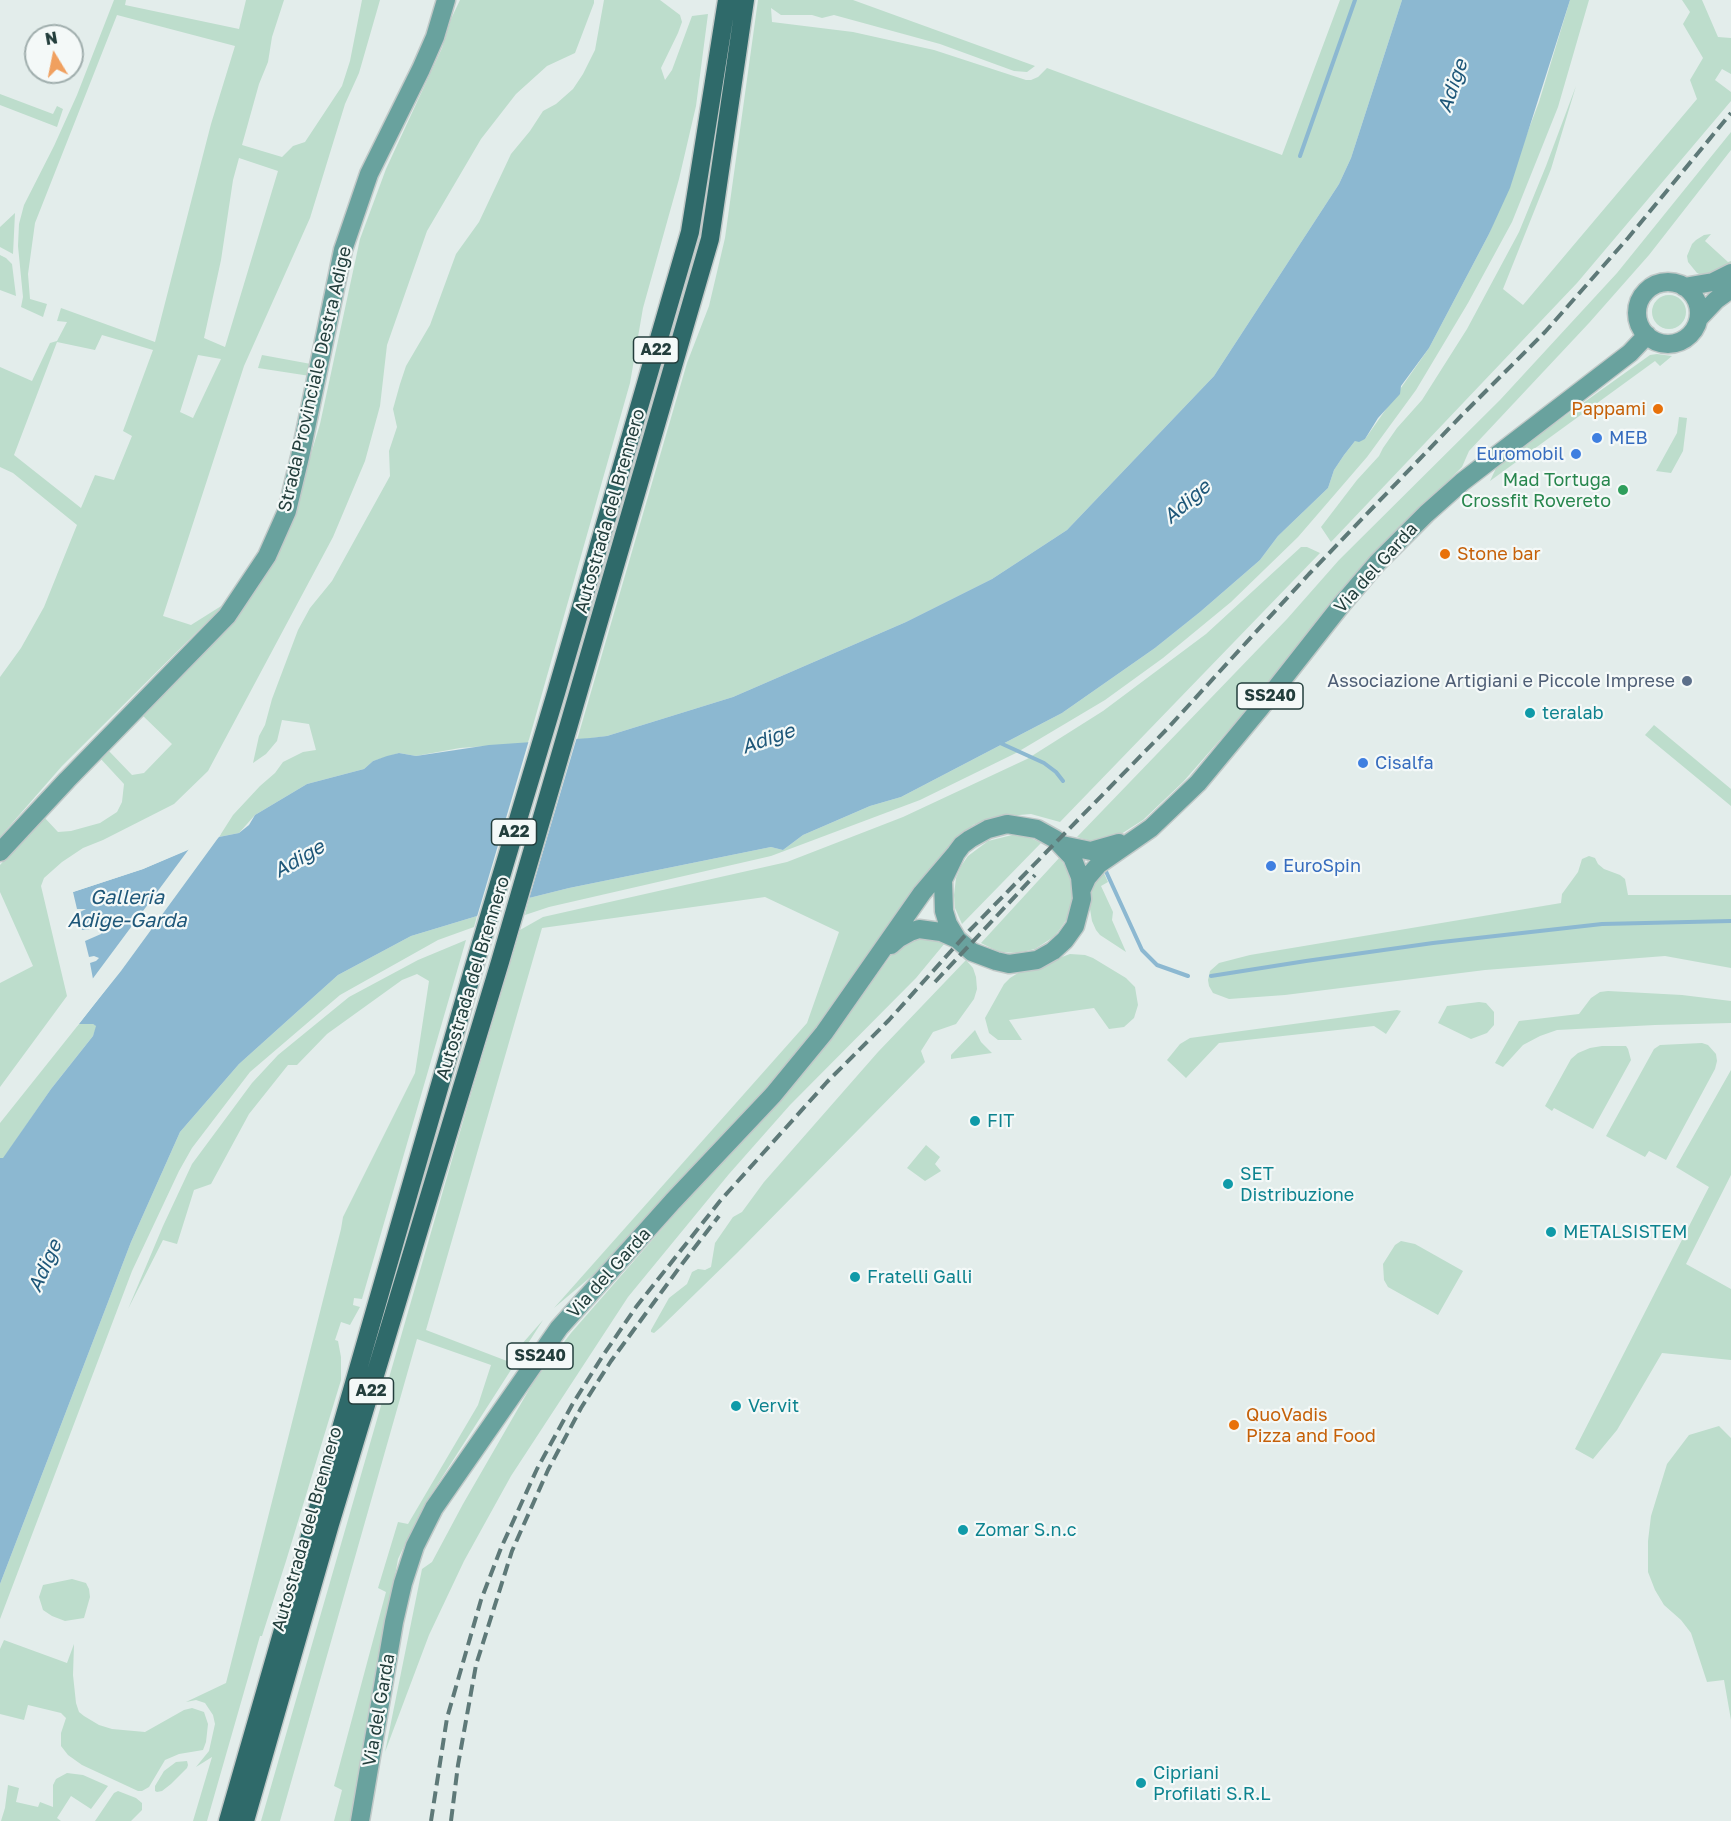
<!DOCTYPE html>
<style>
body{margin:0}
#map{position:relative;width:1731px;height:1821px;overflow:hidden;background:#e3edeb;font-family:"Golos Text",sans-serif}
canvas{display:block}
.north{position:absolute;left:24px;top:24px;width:60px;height:60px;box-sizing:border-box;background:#f4f9f8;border:2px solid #a0aead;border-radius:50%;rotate:350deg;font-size:16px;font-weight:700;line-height:24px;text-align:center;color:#233e3c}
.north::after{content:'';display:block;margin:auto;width:21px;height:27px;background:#f0a05f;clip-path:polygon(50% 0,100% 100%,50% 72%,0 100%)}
</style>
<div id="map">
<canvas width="1731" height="1821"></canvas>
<div class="north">N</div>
</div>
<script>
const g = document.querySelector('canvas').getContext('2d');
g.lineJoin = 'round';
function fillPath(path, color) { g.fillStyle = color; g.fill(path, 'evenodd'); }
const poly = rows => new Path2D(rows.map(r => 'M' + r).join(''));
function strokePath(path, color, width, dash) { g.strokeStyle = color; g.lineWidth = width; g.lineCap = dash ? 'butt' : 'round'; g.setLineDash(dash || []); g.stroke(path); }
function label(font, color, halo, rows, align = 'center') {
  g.font = font + ' "Golos Text",sans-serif'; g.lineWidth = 4.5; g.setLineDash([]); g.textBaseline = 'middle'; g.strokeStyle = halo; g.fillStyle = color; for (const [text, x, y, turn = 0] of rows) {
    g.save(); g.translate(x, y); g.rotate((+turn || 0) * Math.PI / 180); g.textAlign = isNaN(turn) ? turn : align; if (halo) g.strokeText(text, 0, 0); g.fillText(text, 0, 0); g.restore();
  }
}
fillPath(poly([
 [114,0,126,0,125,5,239,29,246,0,284,0,272,37,268,62,259,84,242,145,282,157,293,146,305,142,342,86,350,61,362,0,380,0,359,73,345,104,310,218,244,366,163,616,191,625,226,603,62,766,0,837,0,677,21,648,44,607,77,525,13,473,0,467,0,367,32,381,50,343,57,341,67,322,57,321,61,308,155,342,211,124,235,46,117,15,35,223,28,274,30,299,47,304,43,317,21,307,23,297,18,246,19,224,24,205,54,146,77,95],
 [239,158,278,171,225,347,204,338,221,260,233,180],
 [102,335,153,350,123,431,132,436,114,480,95,475,81,508,14,455,57,342,95,350],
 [198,355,221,359,193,418,180,412],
 [460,0,594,0,594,3,575,53,547,66,516,94,481,139,427,231,387,345,380,406,365,461,333,537,208,771,174,804,103,840,83,848,62,862,44,878,41,886,67,996,0,1087,0,983,33,966,0,892,0,865,43,816,58,832,71,831,100,823,117,812,122,802,124,784,99,757,107,749,132,775,144,773,172,744,141,714,168,691,215,640,298,497,320,424,360,239,386,169,442,48,451,19],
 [604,0,660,0,680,15,682,22,678,33,661,68,665,80,672,70,692,16,708,14,696,106,679,179,643,308,630,383,528,743,460,748,416,756,399,753,373,761,364,769,307,784,255,815,239,833,219,837,233,815,260,786,275,773,283,762,303,752,316,750,309,724,282,720,277,741,266,754,253,763,259,736,265,725,272,699,298,630,310,608,332,581,390,476,389,451,397,427,393,409,400,384,406,366,430,325,456,254,479,222,511,154,530,131,543,111,556,104,573,89,583,74,595,50],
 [758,0,853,0,1035,66,1027,72,1014,71,940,44,834,15,822,18,812,15,781,15,771,8,772,22,853,32,934,50,1026,80,1031,80,1038,77,1047,68,1282,155,1340,0,1402,0,1351,158,1339,184,1214,376,1067,530,992,579,906,622,733,697,607,736,577,740,687,363,709,306,725,238],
 [1570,0,1589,0,1558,107,1512,222,1468,303,1416,390,1367,457,1298,537,1231,602,1163,658,1105,700,1016,753,920,800,771,856,549,907,525,915,529,898,569,888,771,847,783,850,803,835,870,806,901,797,1062,713,1155,648,1200,612,1260,560,1278,536,1328,488,1334,470,1344,455,1355,441,1365,439,1429,348,1489,234,1539,102],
 [1682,0,1702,0,1718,37,1731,38,1731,74,1722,69,1715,80,1731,92,1731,101,1577,283,1331,542,1321,527,1357,480,1379,456,1383,448,1397,428,1422,400,1467,329,1519,232,1546,166,1576,86,1551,169,1503,289,1523,305,1697,99,1690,80,1703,58,1683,24,1690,12],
 [0,94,53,114,57,106,63,109,57,127,0,105],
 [1731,132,1731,150,1649,255,1589,323,1469,451,1462,467,1348,582,1269,684,1183,782,1143,820,1121,834,1094,842,1077,837,1287,619,1339,560,1500,400,1617,273],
 [15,213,13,254,0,247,0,227],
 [1711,234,1705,241,1728,262,1731,261,1731,264,1706,277,1697,273,1688,262,1687,256,1692,244,1696,240,1704,235],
 [0,255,6,258,12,264,16,296,0,290],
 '1652 312a17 17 0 1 1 34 0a17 17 0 1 1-34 0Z',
 [1657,354,1672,356,1660,366,1655,361,1490,481,1498,464,1650,355],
 [262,355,311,364,310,376,258,368],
 [1679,417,1687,418,1683,451,1671,473,1656,471,1677,433],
 [1301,547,1307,547,1320,553,1060,822,1031,814,996,817,973,825,952,846,792,1060,613,1258,554,1308,807,1023,839,932,765,897,542,928,426,1330,507,1361,543,1320,423,1507,398,1559,351,1821,334,1821,342,1790,334,1786,386,1592,378,1588,398,1522,408,1524,478,1405,491,1365,417,1339,280,1821,261,1821,473,1087,520,930,543,917,787,862,903,817,1027,759,1103,711,1206,634],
 [1654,725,1731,789,1731,806,1645,735],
 [1012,835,1027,836,1041,843,962,924,955,908,954,895,956,878,961,866,968,856,988,841],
 [1589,856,1595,858,1598,864,1604,869,1620,875,1625,879,1628,895,1731,895,1731,968,1665,956,1485,970,1285,995,1229,999,1213,993,1209,986,1208,980,1210,971,1219,963,1250,955,1561,903,1562,894,1578,872,1582,859],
 [1060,857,1071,879,1073,891,1069,916,1055,936,1035,949,1017,953,999,952,981,943],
 [1102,869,1108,882,1101,886,1113,912,1112,920,1126,952,1100,935,1096,930,1092,921,1090,909,1090,896,1094,882],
 [477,916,474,927,438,940,340,995,250,1072,192,1148,179,1171,132,1271,0,1619,0,1584,131,1242,180,1132,239,1064,338,975,411,936],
 [928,935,945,943,916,978,790,1105,729,1174,628,1297,511,1476,464,1561,429,1635,385,1752,422,1569,432,1562,463,1504,534,1381,571,1333,709,1175,823,1048,893,953,904,942],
 [466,940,362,1299,354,1298,353,1305,360,1307,350,1325,341,1322,335,1340,338,1341,341,1357,341,1380,286,1561,262,1636,260,1636,207,1821,193,1821,212,1757,196,1767,209,1751,215,1724,213,1715,205,1703,196,1700,186,1702,226,1683,341,1229,343,1217,415,1073,429,981,417,974,402,980,327,1034,297,1065,288,1065,249,1114,211,1184,194,1190,177,1244,163,1240,128,1309,163,1226,192,1164,252,1083,278,1055,349,997,418,960],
 [1070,954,1085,955,1093,958,1126,978,1135,987,1138,1005,1134,1018,1124,1027,1109,1029,1094,1008,1009,1020,1022,1040,998,1040,989,1033,985,1018,1004,984,1010,978,1018,973],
 [966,960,973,968,976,977,977,989,974,999,956,1024,933,1032,921,1051,925,1062,737,1253,661,1327,654,1333,651,1332,651,1330,669,1298,687,1284,692,1272,698,1269,705,1270,711,1267,715,1243,733,1217,742,1212,764,1182,878,1052],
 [1608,991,1682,995,1731,1001,1731,1023,1655,1025,1557,1030,1540,1036,1523,1045,1503,1067,1495,1063,1519,1021,1579,1014,1591,998,1600,992],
 [1479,1002,1486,1003,1494,1012,1494,1025,1487,1033,1471,1039,1438,1023,1447,1006],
 [1397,1010,1401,1011,1386,1034,1374,1026,1219,1043,1186,1078,1167,1060,1180,1044,1190,1038],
 [79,1024,93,1024,97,1026,93,1036,51,1089,3,1159,0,1158,0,1123],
 [975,1030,981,1042,992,1053,951,1059,951,1055],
 [1702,1043,1708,1045,1716,1054,1717,1061,1715,1069,1666,1160,1649,1151,1645,1157,1606,1136,1654,1049,1660,1045],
 [1602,1046,1626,1046,1628,1049,1631,1060,1593,1129,1554,1108,1552,1111,1545,1106,1571,1059,1578,1053,1590,1048],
 [1731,1070,1731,1175,1686,1264,1731,1289,1731,1360,1662,1353,1617,1430,1593,1459,1575,1449,1709,1187,1676,1167],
 [926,1145,940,1157,935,1164,941,1171,925,1181,907,1168],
 [1401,1241,1415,1244,1463,1271,1438,1315,1388,1287,1384,1280,1383,1264,1395,1245],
 [1719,1426,1731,1438,1731,1720,1724,1680,1707,1682,1691,1633,1681,1620,1664,1605,1655,1590,1648,1572,1648,1541,1651,1516,1667,1464,1689,1435],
 [72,1579,86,1583,89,1589,90,1597,84,1618,65,1621,52,1616,43,1610,39,1597,43,1585],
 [4,1640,67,1663,74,1644,73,1675,76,1703,79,1712,84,1716,99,1725,112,1729,145,1732,184,1710,192,1708,204,1712,208,1724,206,1742,203,1750,179,1754,165,1760,149,1787,142,1791,138,1791,82,1765,68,1755,61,1746,61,1733,66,1718,61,1713,28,1705,24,1720,0,1714,0,1649],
 [187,1761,188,1765,187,1768,171,1784,162,1791,157,1792,155,1791,155,1786,164,1771,176,1762],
 [67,1773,83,1775,108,1786,91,1809,71,1796,57,1818,61,1821,1,1821,5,1808,8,1785,19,1788,16,1802,38,1807,40,1802,53,1807,53,1785,56,1779],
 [118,1791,136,1798,142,1803,142,1810,131,1821,95,1821,114,1793]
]), '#bdddcc');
fillPath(poly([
 [1402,0,1570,0,1510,188,1489,234,1429,348,1401,386,1400,394,1378,418,1365,439,1359,442,1355,441,1344,455,1334,470,1328,488,1278,536,1260,560,1200,612,1155,648,1062,713,901,797,870,806,803,835,783,850,771,847,569,888,529,898,477,916,411,936,338,975,239,1064,180,1132,131,1242,0,1584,0,1158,3,1158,51,1089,93,1036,96,1026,93,1024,79,1024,120,971,93,979,90,963,96,961,99,958,94,956,89,957,85,941,101,934,103,930,99,928,82,930,78,913,86,909,77,909,73,892,143,869,219,837,239,833,249,825,255,815,307,784,364,769,373,761,387,756,399,753,416,756,489,745,590,738,607,736,733,697,906,622,992,579,1067,530,1214,376,1339,184,1351,158]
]), '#8cb8d1');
fillPath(poly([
 [577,737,528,902,476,920,529,740],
 [221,834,121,971,77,1026,77,1022,112,976,91,981,189,849,143,869,73,892,72,889,142,866]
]), '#e3edeb');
strokePath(poly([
 [1300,156,1355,0],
 [998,742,1044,763,1056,772,1063,781],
 [1104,867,1142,950,1157,965,1188,976],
 [1211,976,1306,961,1433,943,1602,924,1731,921]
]), '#8cb8d1', 4);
const major = poly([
 '1637 313a31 31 0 1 1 62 0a31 31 0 1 1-62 0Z',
 [1684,287,1713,282,1731,273],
 [1699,318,1716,300,1731,289],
 [1062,845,1091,851,1119,843],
 [0,852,67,780,227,616,267,556,287,511,300,457,343,250,369,174,421,69,435,37,446,0],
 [1082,889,1087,878,1099,864,1151,828,1198,783,1261,707,1342,604,1378,562,1426,514,1462,482,1630,353,1647,335],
 [891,945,899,938,910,932,919,929,941,932,957,939],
 [360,1821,394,1622,403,1583,415,1546,434,1508,559,1328,673,1201,773,1095,824,1033,922,893,956,853,962,845,970,839,988,829,1007,824,1037,829,1055,839,1072,857,1080,877,1082,899,1075,926,1065,940,1053,951,1037,960,1009,964,996,961,972,952,957,939,948,924,944,911,943,880,956,853]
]);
const highway = poly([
 [228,1821,473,970,556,693,690,232,727,0],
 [245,1821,330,1524,500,962,710,239,745,0]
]);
strokePath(major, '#c1c9c8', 21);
strokePath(highway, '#c1c9c8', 21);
strokePath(major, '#69a29e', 18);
strokePath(highway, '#2f6a6a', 18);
strokePath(poly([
 [935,982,1035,875],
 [431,1821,447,1718,481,1600,501,1548,537,1469,572,1405,602,1357,636,1307,720,1201,827,1082,889,1020,969,931,1167,729,1309,574,1461,416,1545,332,1628,238,1731,113],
 [451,1821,458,1765,476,1665,512,1551,548,1470,581,1408,611,1361,682,1264,719,1216]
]), '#5e7978', 4, [12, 6]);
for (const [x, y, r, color] of [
 [1658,409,6,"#e8710a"],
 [1597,438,6,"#3f7fe0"],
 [1576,454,6,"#3f7fe0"],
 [1623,490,6,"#2e9e5b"],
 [1445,554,6,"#e8710a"],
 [1687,681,6,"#5c6f8a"],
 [1530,713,6,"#0f9aa8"],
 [1363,763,6,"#3f7fe0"],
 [1271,866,6,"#3f7fe0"],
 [975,1121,6,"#0f9aa8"],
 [1228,1184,6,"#0f9aa8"],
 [1551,1232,6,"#0f9aa8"],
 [855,1277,6,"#0f9aa8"],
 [736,1406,6,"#0f9aa8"],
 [1234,1425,6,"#e8710a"],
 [963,1530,6,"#0f9aa8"],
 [1141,1783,6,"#0f9aa8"]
]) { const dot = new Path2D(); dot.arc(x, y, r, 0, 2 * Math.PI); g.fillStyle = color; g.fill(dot); strokePath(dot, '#f4f9f8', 2); }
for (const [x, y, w] of [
 [656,350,45],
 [1270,696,66],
 [514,832,45],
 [540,1356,66],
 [371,1391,45]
]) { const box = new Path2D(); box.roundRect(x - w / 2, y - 13, w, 26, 4.5); g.fillStyle = '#f4f9f8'; g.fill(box); strokePath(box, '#233e3c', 1.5); }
label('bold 16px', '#233e3c', null, [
 ["A22",656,350],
 ["SS240",1270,696],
 ["A22",514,832],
 ["SS240",540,1356],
 ["A22",371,1391]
]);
label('18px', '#233e3c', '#f4f9f8', [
 ["Strada Provinciale Destra Adige",315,379,-77],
 ["Autostrada del Brennero",610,511,-74],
 ["Via del Garda",1376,568,-48],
 ["Autostrada del Brennero",473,978,-73],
 ["Via del Garda",609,1273,-48],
 ["Autostrada del Brennero",307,1529,-74],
 ["Via del Garda",379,1710,-80]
]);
label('18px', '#c56008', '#f4f9f8', [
 ["Pappami",1646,409,"right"],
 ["Stone bar",1457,554],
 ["QuoVadis",1246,1415],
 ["Pizza and Food",1246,1436]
], 'left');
label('18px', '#366cbe', '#f4f9f8', [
 ["MEB",1609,438],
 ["Euromobil",1564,454,"right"],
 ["Cisalfa",1375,763],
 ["EuroSpin",1283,866]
], 'left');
label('18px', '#27864d', '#f4f9f8', [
 ["Mad Tortuga",1611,480],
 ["Crossfit Rovereto",1611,501]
], 'right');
label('18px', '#4e5e75', '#f4f9f8', [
 ["Associazione Artigiani e Piccole Imprese",1675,681]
], 'right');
label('18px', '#0d838f', '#f4f9f8', [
 ["teralab",1542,713],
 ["FIT",987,1121],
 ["SET",1240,1174],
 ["Distribuzione",1240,1195],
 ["METALSISTEM",1563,1232],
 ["Fratelli Galli",867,1277],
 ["Vervit",748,1406],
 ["Zomar S.n.c",975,1530],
 ["Cipriani",1153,1773],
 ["Profilati S.R.L",1153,1794]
], 'left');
label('italic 20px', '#1e5779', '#f4f9f8', [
 ["Adige",1453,86,-71],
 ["Adige",1187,502,-41],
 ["Adige",768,739,-19],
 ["Adige",299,859,-30],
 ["Galleria",127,898],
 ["Adige-Garda",127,921],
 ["Adige",45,1266,-66]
]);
</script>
